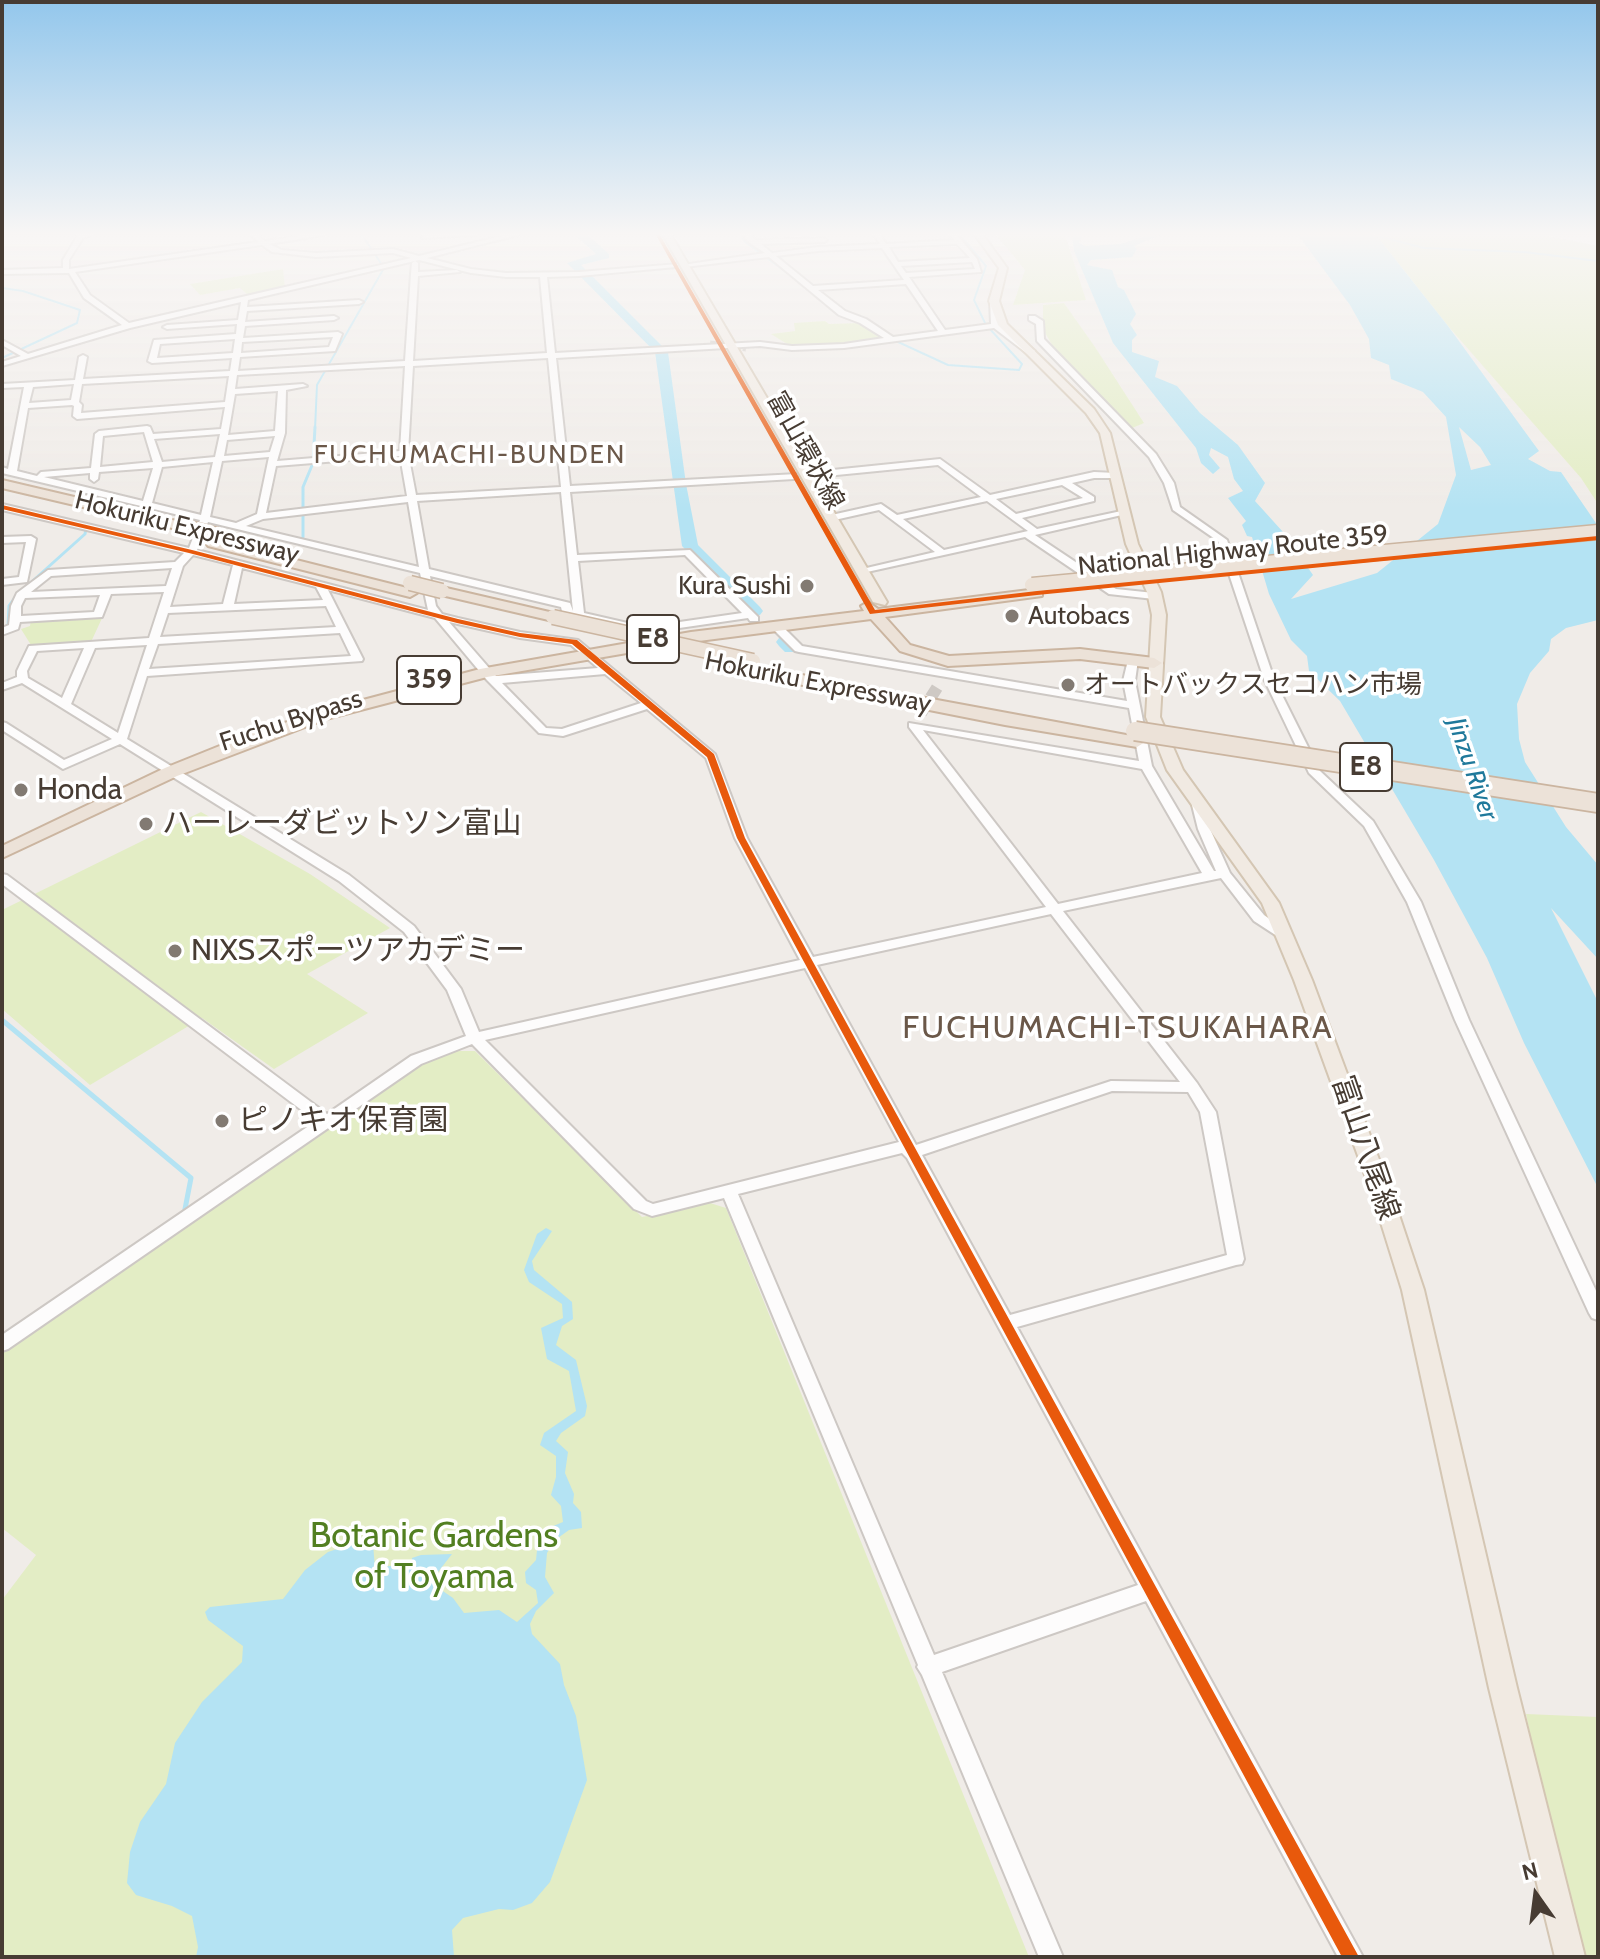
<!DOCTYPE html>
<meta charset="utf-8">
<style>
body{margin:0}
#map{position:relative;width:1600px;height:1959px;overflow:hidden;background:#f0ece8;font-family:Cabin,sans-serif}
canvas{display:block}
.frame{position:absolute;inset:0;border:4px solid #473c33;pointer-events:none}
.north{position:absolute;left:1496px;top:1855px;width:80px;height:80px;-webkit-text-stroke:6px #fff;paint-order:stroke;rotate:346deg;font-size:22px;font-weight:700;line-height:32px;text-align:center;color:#473c33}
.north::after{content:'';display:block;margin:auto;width:28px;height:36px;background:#473c33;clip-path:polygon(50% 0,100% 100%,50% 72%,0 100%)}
</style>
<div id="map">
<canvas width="1600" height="1959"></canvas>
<div class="frame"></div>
<div class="north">N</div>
</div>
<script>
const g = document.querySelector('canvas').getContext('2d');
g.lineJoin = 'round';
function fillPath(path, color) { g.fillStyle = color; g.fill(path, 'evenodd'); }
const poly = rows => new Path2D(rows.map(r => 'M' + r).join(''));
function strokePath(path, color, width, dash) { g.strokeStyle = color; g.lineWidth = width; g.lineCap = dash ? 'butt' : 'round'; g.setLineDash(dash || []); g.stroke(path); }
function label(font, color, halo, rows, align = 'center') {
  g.font = font + ' Cabin,"Noto Sans JP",sans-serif'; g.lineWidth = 7; g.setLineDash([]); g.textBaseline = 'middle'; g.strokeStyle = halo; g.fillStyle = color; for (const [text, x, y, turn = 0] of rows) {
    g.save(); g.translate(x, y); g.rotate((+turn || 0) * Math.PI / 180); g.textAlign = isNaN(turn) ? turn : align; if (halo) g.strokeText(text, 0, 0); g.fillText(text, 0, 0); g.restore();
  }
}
fillPath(poly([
 [996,235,1065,235,1086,300,1013,305,1025,270],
 [1376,235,1543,235,1598,246,1598,504,1581,478,1448,326],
 [283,269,285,287,249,296,240,288,200,295,190,284],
 [1064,303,1095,347,1144,423,1130,429,1056,352,1043,329,1043,305],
 [825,321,829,324,860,323,889,339,857,344,787,344,771,334,795,331,794,323],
 [103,616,91,642,31,645,21,629,30,626,31,620],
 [201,812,310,874,390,928,307,974,368,1013,274,1069,202,1018,90,1085,2,1009,2,910],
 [454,1051,475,1051,642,1217,710,1203,726,1208,1029,1957,2,1957,2,1600,36,1555,2,1528,2,1353,335,1120,421,1065],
 [1526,1714,1598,1717,1598,1957,1575,1957]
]), '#e3edc5');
fillPath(poly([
 [1072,235,1083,235,1079,243,1085,246,1121,244,1148,235,1161,235,1134,246,1137,249,1132,257,1091,260,1087,265,1112,270,1118,287,1124,290,1136,314,1130,324,1137,335,1132,340,1132,352,1159,361,1155,377,1177,386,1200,413,1238,445,1265,483,1255,501,1283,532,1313,575,1291,599,1377,573,1438,524,1456,475,1446,417,1423,392,1391,379,1389,365,1371,358,1369,339,1350,305,1298,235,1376,235,1448,326,1539,451,1528,459,1550,471,1561,472,1598,526,1598,620,1566,628,1551,639,1549,651,1530,673,1517,704,1519,739,1525,762,1566,827,1598,865,1598,959,1551,908,1598,1002,1598,1188,1524,1043,1487,958,1434,860,1340,701,1309,671,1307,656,1291,640,1269,594,1252,537,1247,536,1242,525,1246,521,1228,498,1243,491,1234,479,1228,457,1211,448,1209,455,1220,468,1213,474,1201,463,1196,448,1113,343,1074,251],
 [1459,427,1480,447,1491,465,1471,470],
 [546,1228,552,1231,532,1261,534,1270,572,1302,573,1319,562,1326,556,1345,576,1360,587,1406,585,1416,561,1433,556,1441,568,1452,565,1473,574,1494,573,1503,581,1512,582,1528,569,1530,555,1540,547,1553,545,1577,554,1593,536,1611,530,1624,532,1634,560,1664,564,1685,576,1716,587,1780,550,1882,532,1903,513,1910,499,1909,463,1918,452,1930,454,1957,196,1957,198,1947,192,1916,172,1906,136,1895,127,1883,130,1852,140,1822,166,1784,175,1743,202,1702,242,1662,243,1646,208,1620,205,1612,210,1607,283,1599,305,1570,328,1552,352,1544,373,1544,375,1568,412,1563,412,1558,421,1555,452,1554,438,1572,434,1585,453,1598,464,1613,499,1610,517,1622,538,1603,536,1590,526,1583,525,1572,536,1560,538,1540,546,1529,563,1522,561,1506,551,1495,556,1477,556,1456,540,1445,544,1433,576,1411,569,1371,547,1359,541,1328,563,1318,562,1304,529,1282,524,1270,537,1234]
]), '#b4e3f3');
strokePath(poly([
 [741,235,745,242,804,285],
 [960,235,986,266,974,300,986,325],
 [1374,235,1424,248,1524,252,1598,261],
 [2,288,23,291,80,310,77,323,2,358],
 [870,329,948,365,1019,370,1022,364,989,328],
 [315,429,317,385,384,268,362,235]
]), '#b4e3f3', 2);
strokePath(poly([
 [303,537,303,487,313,463,315,427],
 [26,587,85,534,86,529],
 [8,626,9,606,17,595]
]), '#b4e3f3', 3);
strokePath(poly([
 [2,1020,191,1178,185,1209]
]), '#b4e3f3', 5);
fillPath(poly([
 [575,235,588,235,609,254,609,258,581,265,668,352,686,484,698,545,760,607,763,611,760,615,748,615,682,546,655,352,567,263,596,254,575,235],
 [785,637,797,644,800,648,797,652,785,652,779,646,776,642,779,638,785,637]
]), '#b4e3f3');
strokePath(poly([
 [710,344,746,348]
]), '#cec9c4', 7, [7, 4]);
strokePath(poly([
 [921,713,940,683]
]), '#cec9c4', 12, [12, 6]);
const minor = poly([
 [78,235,91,235,83,238,69,260,69,269,258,242,251,235,258,235,265,241,307,235,324,235,269,244,282,250,316,253,393,249,419,256,506,235,518,235,427,258,471,269,506,273,579,272,678,264,676,267,579,276,547,277,555,353,760,342,792,346,844,344,884,338,860,323,839,315,769,257,685,267,682,265,765,253,750,243,743,235,750,235,756,240,824,238,827,240,824,242,761,244,772,253,818,247,880,244,874,235,880,235,886,244,954,240,950,235,957,235,977,259,981,272,909,277,945,330,991,324,990,301,997,299,999,325,1035,351,1035,355,1029,355,994,328,844,348,792,350,760,346,556,358,570,486,797,474,798,476,794,479,570,492,577,555,690,550,758,617,758,621,750,621,748,618,645,633,563,615,561,607,430,576,436,606,442,614,458,618,520,632,578,640,715,754,747,838,813,957,1046,907,909,727,909,723,1139,761,1129,708,799,652,795,651,772,628,772,624,780,624,802,646,1127,701,1123,681,1128,660,1133,657,1138,660,1135,681,1152,766,1214,871,1216,871,1198,829,1191,801,1193,798,1201,798,1203,801,1210,829,1230,873,1264,915,1289,933,1282,937,1277,936,1254,921,1221,878,1063,911,1197,1083,1216,1112,1244,1259,1242,1264,1236,1265,1017,1327,1363,1957,1338,1957,1146,1601,942,1672,1063,1957,1039,1957,922,1675,917,1667,918,1665,724,1198,652,1216,634,1209,472,1044,421,1064,8,1349,2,1351,2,1335,316,1121,2,884,2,874,7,875,327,1114,411,1056,466,1036,447,990,404,932,339,881,120,744,63,769,2,730,2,722,6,723,64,760,112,739,22,683,2,690,2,683,17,677,17,671,29,646,149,638,164,592,111,594,102,617,20,622,18,629,2,635,2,628,9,625,11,606,17,593,48,570,175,562,184,553,2,510,2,504,189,548,200,520,2,473,2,467,8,469,24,387,2,388,2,384,75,380,79,357,83,355,87,357,83,379,230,371,232,358,152,363,148,361,154,340,236,334,237,324,167,329,163,327,167,325,238,320,241,302,130,328,2,366,2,362,21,356,2,345,2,340,28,354,122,325,84,298,69,273,2,274,2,270,63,268,63,260,78,235],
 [957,244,970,258,898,262,889,247,957,244],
 [262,245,272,252,316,257,393,253,411,258,129,323,90,295,75,272,262,245],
 [882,248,904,280,813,286,776,256,818,251,882,248],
 [419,260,471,273,506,277,540,277,547,353,413,361,418,276,460,272,457,270,418,272,418,263,415,261,412,263,411,274,405,361,238,371,240,357,335,351,342,334,338,332,243,338,245,326,334,320,338,318,334,316,245,322,247,311,359,304,363,302,359,300,247,307,248,300,419,260],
 [972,262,975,269,906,273,901,266,972,262],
 [906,284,938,331,893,337,866,319,845,311,818,290,906,284],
 [333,337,329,347,241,353,242,342,333,337],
 [235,339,233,353,157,358,160,344,235,339],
 [548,358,561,487,416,495,408,453,413,366,548,358],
 [405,366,400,451,277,461,285,433,286,390,307,386,303,384,235,389,237,375,405,366],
 [229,376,225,402,81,413,82,405,79,402,82,384,229,376],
 [74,384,71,400,29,403,33,387,74,384],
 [278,391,275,431,228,435,235,394,278,391],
 [72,405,74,406,73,416,77,419,225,407,221,429,153,434,150,427,147,426,99,431,95,434,91,468,41,472,37,476,17,471,28,408,72,405],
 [144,432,153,462,100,467,103,436,144,432],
 [220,434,215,457,162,462,154,439,220,434],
 [275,436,270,452,224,456,227,440,275,436],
 [400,456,407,496,266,513,276,466,400,456],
 [269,457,257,514,236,523,210,517,222,461,269,457],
 [213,462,201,515,152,503,162,467,213,462],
 [153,468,143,501,44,477,90,473,90,479,94,482,98,479,99,472,153,468],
 [561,492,573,611,570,603,429,569,417,501,561,492],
 [408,502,419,567,246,526,263,519,408,502],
 [208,522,420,573,428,610,197,550,208,522],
 [193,555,233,565,223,604,170,607,183,566,193,555],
 [685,555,742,613,645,627,584,613,578,561,685,555],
 [172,568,166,586,31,592,51,576,172,568],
 [242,568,316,587,323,600,234,604,242,568],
 [328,590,435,618,486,679,539,733,563,736,647,709,706,758,735,838,800,960,479,1032,461,989,414,926,349,875,127,739,147,676,362,661,363,659,328,590],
 [100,595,94,612,21,616,21,606,25,598,100,595],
 [326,606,336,627,160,637,168,613,326,606],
 [449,622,520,638,571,645,598,668,496,676,449,622],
 [340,633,351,656,149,669,158,644,340,633],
 [147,645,118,733,71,704,95,648,147,645],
 [84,648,62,698,28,678,27,671,37,651,84,648],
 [605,674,641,703,562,729,546,728,502,683,605,674],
 [923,730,1142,769,1202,873,1058,904,923,730],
 [1051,914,1180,1082,1111,1081,916,1145,817,965,1051,914],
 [805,968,899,1142,653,1204,646,1201,485,1040,805,968],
 [1112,1091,1188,1092,1200,1112,1227,1255,1010,1315,922,1155,1112,1091],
 [902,1153,907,1158,1138,1585,934,1655,738,1194,902,1153],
 [424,235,475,235,422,238,424,235],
 [1029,316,1035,316,1043,321,1044,339,1156,454,1174,483,1180,507,1227,540,1274,679,1320,771,1373,821,1421,902,1469,1020,1598,1295,1598,1320,1592,1318,1589,1313,1455,1020,1407,902,1364,826,1309,773,1264,679,1218,541,1173,510,1164,483,1149,457,1037,341,1036,324,1029,320,1029,316],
 [940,459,990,495,1094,472,1116,473,1117,475,1113,478,1094,478,1072,483,1094,497,1094,501,1022,518,1037,529,1126,510,1126,514,1035,535,1116,589,1154,593,1159,596,1154,599,1109,594,1025,537,858,574,858,570,935,552,879,510,830,521,825,518,827,516,881,504,897,515,981,497,938,465,806,478,802,475,803,473,940,459],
 [1062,485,1083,498,1016,514,996,499,1062,485],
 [987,501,1028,531,944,550,903,519,987,501],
 [2,537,31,536,36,539,27,582,2,585,2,579,19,577,26,542,2,543,2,537]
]);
const major = poly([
 [663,235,671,235,887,602,885,605,873,602,663,235],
 [975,235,983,235,1007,268,999,301,1007,324,1094,409,1110,433,1138,544,1161,592,1166,615,1160,717,1183,770,1279,903,1312,980,1393,1197,1424,1290,1517,1688,1585,1957,1555,1957,1489,1688,1402,1290,1373,1197,1294,980,1262,903,1167,770,1146,717,1152,615,1147,592,1126,544,1100,433,1086,413,998,325,989,301,999,268,975,235]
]);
const highway = poly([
 [2,480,185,523,192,527,185,531,2,488,2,480],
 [213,539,415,590,417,593,410,597,208,546,206,543,213,539],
 [442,587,558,614,560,617,553,621,437,594,437,588,442,587],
 [1037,589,1042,590,1042,596,885,617,910,645,949,656,1080,649,1154,658,1162,663,1154,668,1080,659,948,666,900,651,871,619,691,642,487,677,326,719,177,776,2,858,2,846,165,768,237,739,314,713,480,669,691,632,864,611,861,606,868,602,878,609,1037,589],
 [737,663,1137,737,1145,742,1137,747,1005,725,732,671,729,668,737,663]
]);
strokePath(minor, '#cdc8c4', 4);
strokePath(major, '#d4c6b3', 4);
strokePath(highway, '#cbb5a0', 4);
fillPath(minor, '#fdfcfc');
fillPath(major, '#f1eae2');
fillPath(highway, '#ece2d8');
const highwayBridgeFar1 = poly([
 [185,527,217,535],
 [410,583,442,591],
 [1032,585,1598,532],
 [553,617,753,661]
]);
const highwayBridge = poly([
 [1135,731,1598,803]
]);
strokePath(highwayBridgeFar1, '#cbb5a0', 17, []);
strokePath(highwayBridge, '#cbb5a0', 22, []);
strokePath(highwayBridgeFar1, '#ece2d8', 14);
strokePath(highwayBridge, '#ece2d8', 18);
fillPath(poly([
 [656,235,660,235,875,610,1037,591,1598,536,1598,540,1037,595,870,614,656,235],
 [2,505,192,550,458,619,520,633,577,640,714,754,745,838,1359,1957,1342,1957,737,838,707,757,572,644,520,637,457,623,189,553,2,509,2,505]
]), '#e8590c');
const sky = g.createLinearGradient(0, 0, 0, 509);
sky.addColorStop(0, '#93c7ec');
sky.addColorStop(0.46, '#f8f6f5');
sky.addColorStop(1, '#f8f6f500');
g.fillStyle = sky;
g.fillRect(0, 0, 1600, 509);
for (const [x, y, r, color] of [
 [807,586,8,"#827a72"],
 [1012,616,8,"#827a72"],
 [1068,685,8,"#827a72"],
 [21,790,8,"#827a72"],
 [146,824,8,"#827a72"],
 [175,951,8,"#827a72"],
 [222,1121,8,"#827a72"]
]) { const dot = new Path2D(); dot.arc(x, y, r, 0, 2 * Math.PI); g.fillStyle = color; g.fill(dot); strokePath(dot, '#fff', 3); }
label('26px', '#473c33', '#fff', [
 ["富山環状線",805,451,61],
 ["Hokuriku Expressway",187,528,14],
 ["National Highway Route 359",1233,551,-6],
 ["Hokuriku Expressway",818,683,11],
 ["Fuchu Bypass",291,721,-18]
]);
g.letterSpacing = '2px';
label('26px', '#6b5849', '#fff', [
 ["FUCHUMACHI-BUNDEN",470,455]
]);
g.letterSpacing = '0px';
label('26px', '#473c33', '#fff', [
 ["Kura Sushi",791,586,"right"],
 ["Autobacs",1028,616],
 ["オートバックスセコハン市場",1084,685]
], 'left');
label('italic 26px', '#1f799b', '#fff', [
 ["Jinzu River",1472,769,71]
]);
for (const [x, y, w] of [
 [653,639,52],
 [429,680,64],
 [1366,767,52]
]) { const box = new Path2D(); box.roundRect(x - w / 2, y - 24, w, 48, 6); g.fillStyle = '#fff'; g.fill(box); strokePath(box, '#473c33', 2); }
label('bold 28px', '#473c33', null, [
 ["E8",653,639],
 ["359",429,680],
 ["E8",1366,767]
]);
label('30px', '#473c33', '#fff', [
 ["Honda",37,790],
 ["ハーレーダビットソン富山",162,824],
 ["NIXSスポーツアカデミー",191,951],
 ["ピノキオ保育園",238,1121]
], 'left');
label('30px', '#473c33', '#fff', [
 ["富山八尾線",1365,1148,71]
]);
g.letterSpacing = '2px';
label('32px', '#6b5849', '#fff', [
 ["FUCHUMACHI-TSUKAHARA",1118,1029]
]);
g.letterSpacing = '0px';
label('36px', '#527f21', '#fff', [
 ["Botanic Gardens",434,1536],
 ["of Toyama",434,1577]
]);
</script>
